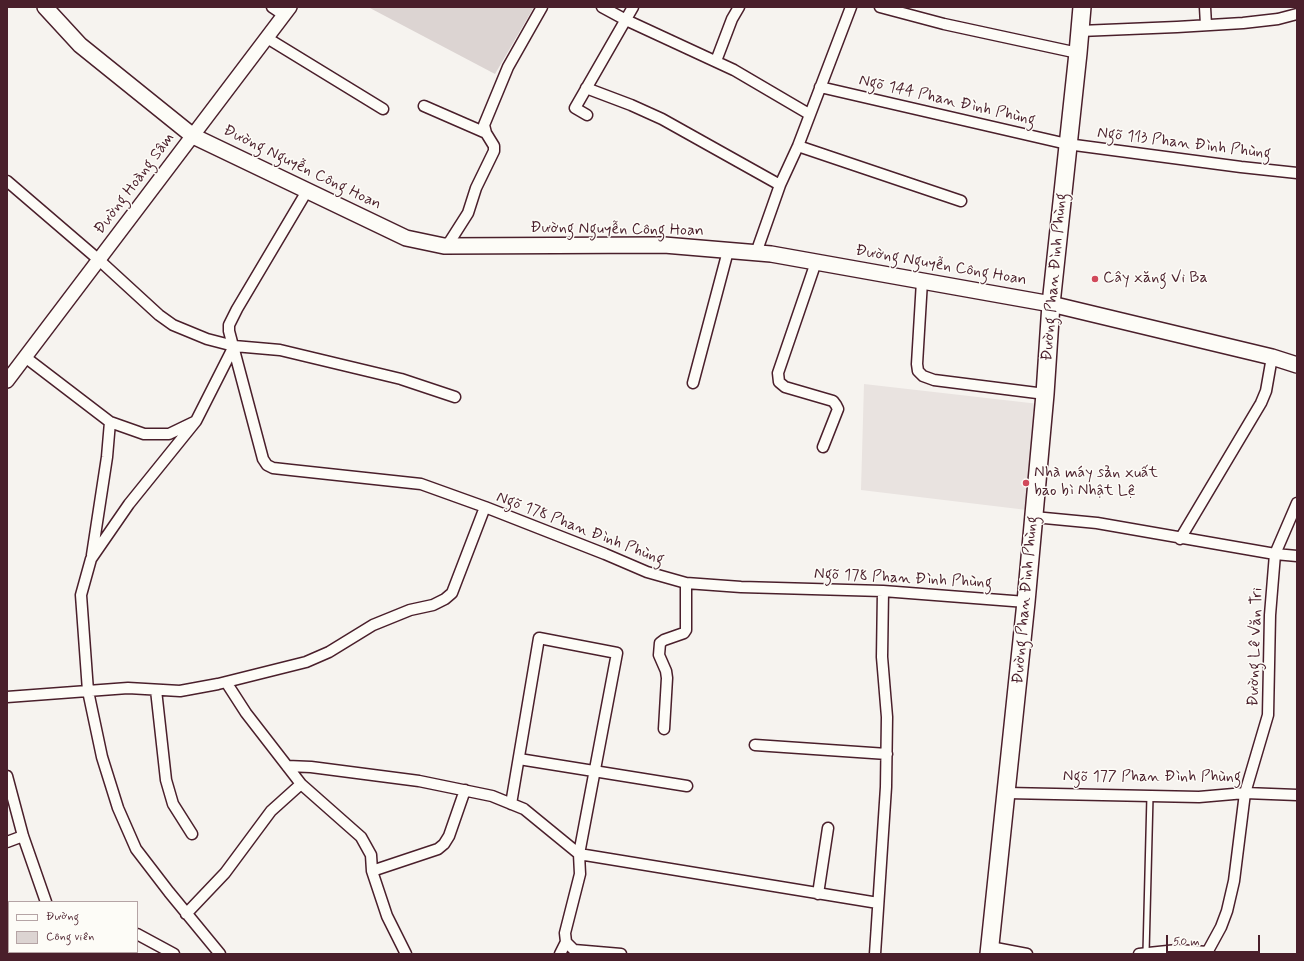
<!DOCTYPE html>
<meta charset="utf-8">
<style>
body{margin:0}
#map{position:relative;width:1304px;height:961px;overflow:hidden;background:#f6f3ef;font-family:Mynerve,sans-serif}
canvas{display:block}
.frame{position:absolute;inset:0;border:8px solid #4a1f2b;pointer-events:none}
.legend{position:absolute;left:8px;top:901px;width:130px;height:52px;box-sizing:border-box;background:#fdfcf7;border:1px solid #b5a4a5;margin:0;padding:5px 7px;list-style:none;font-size:12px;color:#4a1f2b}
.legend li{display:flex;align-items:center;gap:8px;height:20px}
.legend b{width:20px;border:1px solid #b5a4a5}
.scale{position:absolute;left:1166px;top:935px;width:94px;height:18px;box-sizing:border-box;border:2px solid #4a1f2b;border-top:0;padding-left:5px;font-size:12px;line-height:14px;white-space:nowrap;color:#4a1f2b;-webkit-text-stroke:3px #fdfcf7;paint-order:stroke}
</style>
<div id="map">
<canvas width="1304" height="961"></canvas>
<div class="frame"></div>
<ul class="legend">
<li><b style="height:5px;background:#fdfcf7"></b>Đường</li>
<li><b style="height:11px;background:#dcd4d2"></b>Công viên</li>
</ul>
<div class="scale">50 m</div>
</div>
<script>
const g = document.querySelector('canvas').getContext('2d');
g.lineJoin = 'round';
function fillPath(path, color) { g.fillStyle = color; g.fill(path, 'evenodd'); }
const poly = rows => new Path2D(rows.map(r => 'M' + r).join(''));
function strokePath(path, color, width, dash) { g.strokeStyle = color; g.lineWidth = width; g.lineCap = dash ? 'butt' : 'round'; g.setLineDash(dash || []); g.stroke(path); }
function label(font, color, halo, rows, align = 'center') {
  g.font = font + ' Mynerve,sans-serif'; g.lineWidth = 3; g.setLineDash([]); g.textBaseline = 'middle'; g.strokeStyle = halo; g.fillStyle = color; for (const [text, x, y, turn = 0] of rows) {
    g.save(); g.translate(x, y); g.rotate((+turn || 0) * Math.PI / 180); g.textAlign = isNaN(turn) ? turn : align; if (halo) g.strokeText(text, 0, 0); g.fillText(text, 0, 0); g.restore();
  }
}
fillPath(poly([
 [864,384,1039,404,1027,510,861,490]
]), '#e9e3e0');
fillPath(poly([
 [368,7,534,7,495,74]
]), '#dcd4d2');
const service = poly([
 [1146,953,1150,796]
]);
const minor = poly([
 [272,7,284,15],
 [602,7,626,20,734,70,809,114],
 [880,7,944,24,1078,53],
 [1205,7,1206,25],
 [1080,31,1177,27,1243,23,1278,19,1297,14],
 [267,38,383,109],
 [716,61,732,19,739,7],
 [820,87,1067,144,1241,167,1297,173],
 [586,88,631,105,662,119,780,185],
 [424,106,486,133],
 [587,115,575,108,633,7],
 [798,146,961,201],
 [7,181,99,260,159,315,173,325,207,339,234,346,280,350,401,379,455,397],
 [307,191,237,309,229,325,229,331,263,459,267,465,273,468,291,470,421,484,485,507],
 [447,246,468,213,476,188,494,151,494,146,486,133,484,125,508,67,542,7],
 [756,253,780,185,798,146,851,7],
 [816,262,778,373,779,382,785,387,833,401,836,405,838,409,823,447],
 [922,281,917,364,918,371,923,376,934,380,1045,394],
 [25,357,110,422,144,434,169,434,196,421,234,346],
 [693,383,728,251],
 [196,421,129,504,91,559,81,595,88,691,102,757,118,808,136,849,169,892,220,954],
 [1034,517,1097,523,1275,554,1297,556],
 [1180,539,1261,403,1266,391,1272,357],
 [92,555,107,457,110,422],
 [226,682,246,713,301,784,361,837,371,855,372,871,387,916,406,954],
 [156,690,166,780,173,804,192,834],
 [7,697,128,688,180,691,218,684,306,662,329,652,373,625,410,610,433,605,445,599,452,593,485,507,605,554,647,572,686,583,741,587,883,591,1026,602],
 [664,729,667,678,666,671,659,655,660,643,664,640,684,633,686,630,686,583],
 [755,745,887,754],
 [519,759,687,786],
 [287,766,311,767,419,781,492,796,524,809,579,854,580,874,565,933,566,942,574,950,621,954],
 [7,776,23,836,46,902],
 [1007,793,1199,797,1245,793,1297,795],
 [511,804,539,638,617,653,579,854,878,903],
 [7,842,23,836],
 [372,871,438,849,444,844,449,836,465,790],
 [818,894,828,828],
 [186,914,225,873,271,811,301,784],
 [137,934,174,954],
 [7,938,9,937],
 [990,947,1027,954],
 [66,952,67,954],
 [560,954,566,942],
 [875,954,886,787,887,717,882,657,883,591],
 [1139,954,1177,950,1208,952],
 [1208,954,1209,949,1221,927,1227,911,1234,881,1245,793,1268,715,1270,615,1275,554,1297,503]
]);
const tertiary = poly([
 [7,381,290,7]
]);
const secondary = poly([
 [45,7,80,45,193,136,406,238,444,246,664,245,771,254,1051,304,1272,357,1297,365]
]);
const primary = poly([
 [989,954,1026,602,1045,394,1051,304,1078,53,1082,7]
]);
strokePath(service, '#4a1f2b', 8);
strokePath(minor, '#4a1f2b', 13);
strokePath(tertiary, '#4a1f2b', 16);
strokePath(secondary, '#4a1f2b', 18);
strokePath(primary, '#4a1f2b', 20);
strokePath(service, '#fdfcf7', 5);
strokePath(minor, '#fdfcf7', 10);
strokePath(tertiary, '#fdfcf7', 13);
strokePath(secondary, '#fdfcf7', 15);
strokePath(primary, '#fdfcf7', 17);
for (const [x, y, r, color] of [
 [1095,279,4,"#d1495b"],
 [1026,483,4,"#d1495b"]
]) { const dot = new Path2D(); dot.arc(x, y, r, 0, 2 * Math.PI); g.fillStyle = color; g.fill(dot); strokePath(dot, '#fdfcf7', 1.5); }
label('16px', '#4a1f2b', '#fdfcf7', [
 ["Ngõ 144 Phan Đình Phùng",947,101,13],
 ["Ngõ 113 Phan Đình Phùng",1184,144,7],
 ["Đường Nguyễn Công Hoan",302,168,26],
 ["Đường Hoàng Sâm",135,184,-53],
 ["Đường Nguyễn Công Hoan",617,230,1],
 ["Đường Nguyễn Công Hoan",941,266,10],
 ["Đường Phan Đình Phùng",1055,277,-85],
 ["Ngõ 178 Phan Đình Phùng",580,529,21],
 ["Ngõ 178 Phan Đình Phùng",903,579,3],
 ["Đường Phan Đình Phùng",1026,600,-85],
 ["Đường Lê Văn Tri",1256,647,-88],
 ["Ngõ 177 Phan Đình Phùng",1152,778]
]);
label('16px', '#4a1f2b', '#fdfcf7', [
 ["Cây xăng Vi Ba",1103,279],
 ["Nhà máy sản xuất",1034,474],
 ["bao bì Nhật Lệ",1034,492]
], 'left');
</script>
